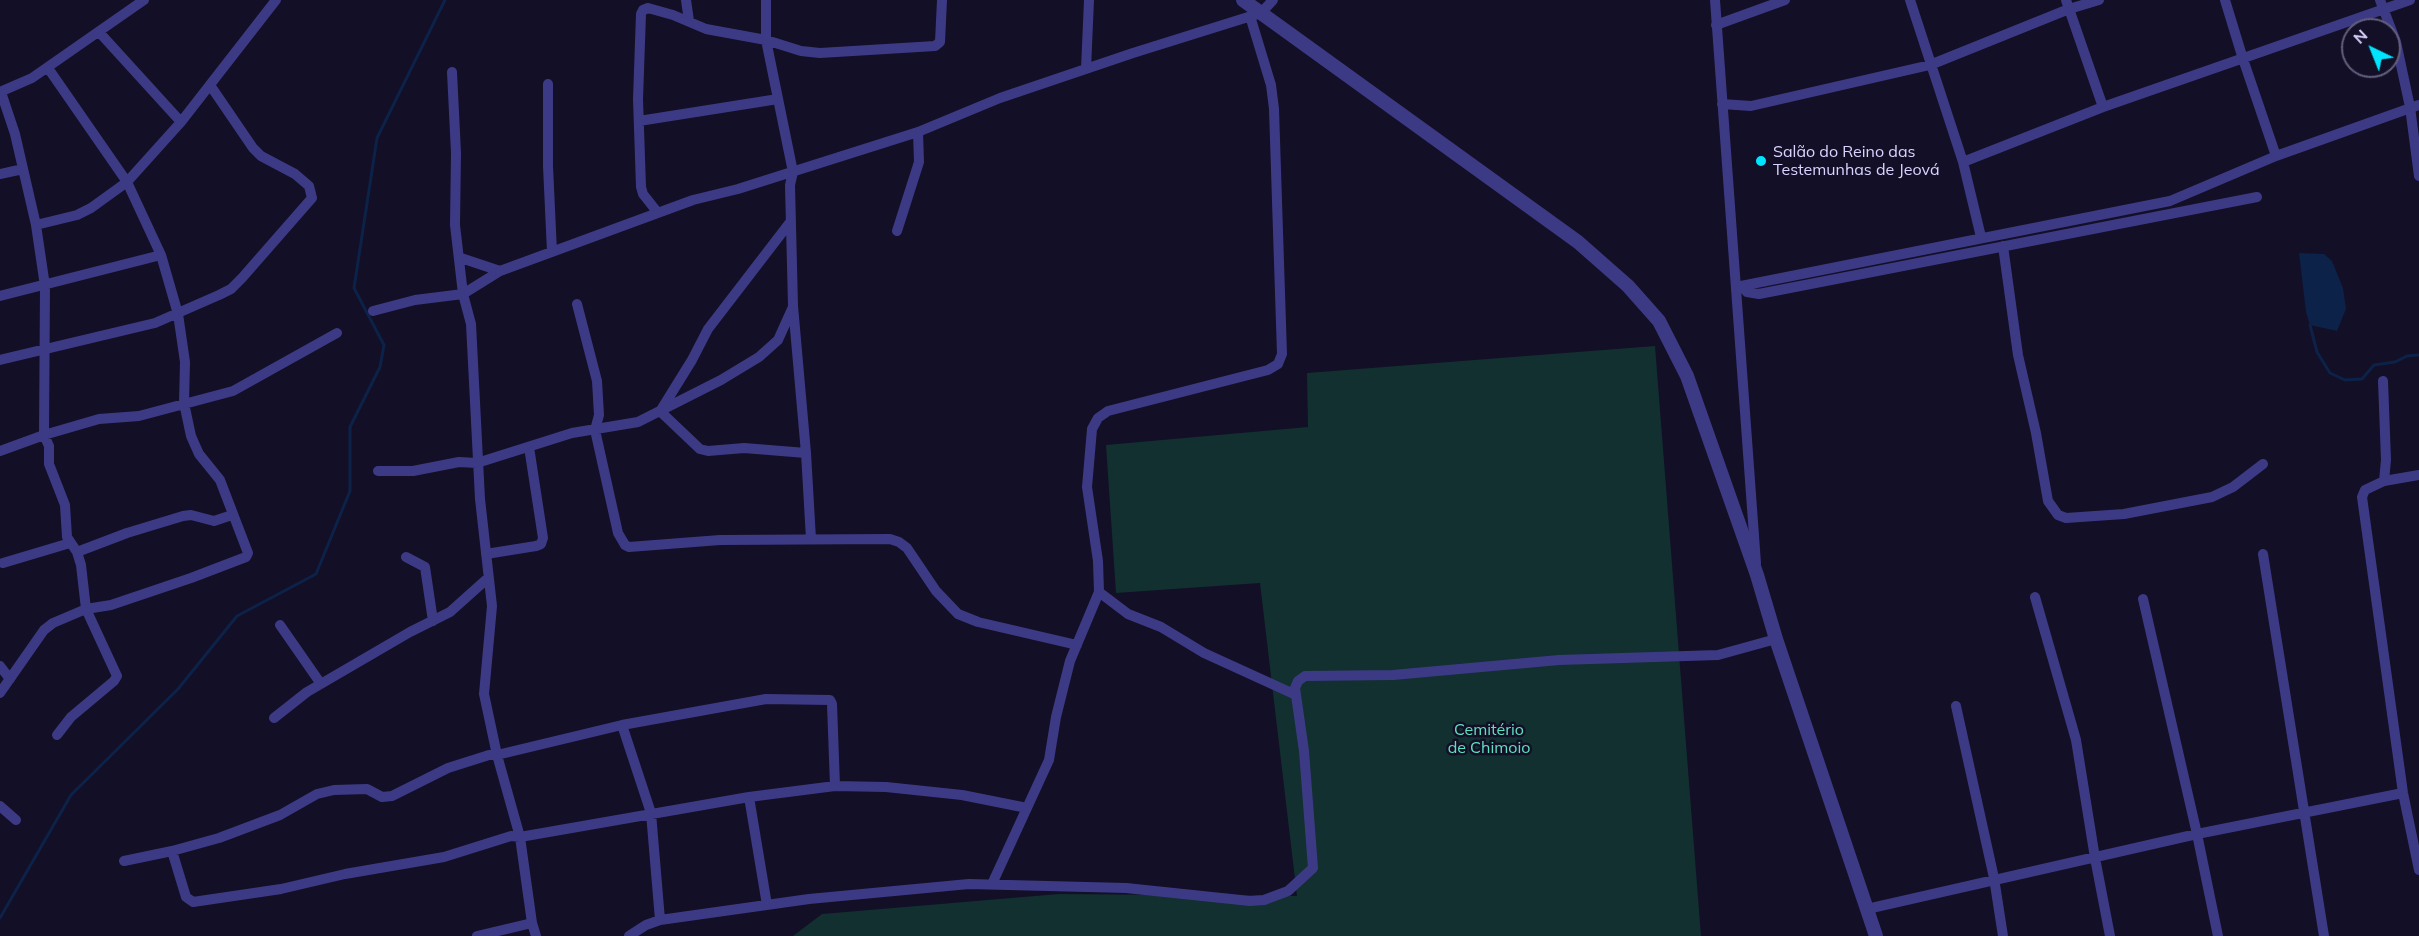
<!DOCTYPE html>
<meta charset="utf-8">
<style>
body{margin:0}
#map{position:relative;width:2419px;height:936px;overflow:hidden;background:#130f26;font-family:Mulish,sans-serif}
canvas{display:block}
.north{position:absolute;left:2341px;top:18px;width:60px;height:60px;box-sizing:border-box;background:#130f26;border:2px solid #625e7d;border-radius:50%;rotate:317deg;font-size:16px;font-weight:700;line-height:24px;text-align:center;color:#d9d4ff}
.north::after{content:'';display:block;margin:auto;width:21px;height:27px;background:#00e5ff;clip-path:polygon(50% 0,100% 100%,50% 72%,0 100%)}
</style>
<div id="map">
<canvas width="2419" height="936"></canvas>
<div class="north">N</div>
</div>
<script>
const g = document.querySelector('canvas').getContext('2d');
g.lineJoin = 'round';
function fillPath(path, color) { g.fillStyle = color; g.fill(path, 'evenodd'); }
const poly = rows => new Path2D(rows.map(r => 'M' + r).join(''));
function strokePath(path, color, width, dash) { g.strokeStyle = color; g.lineWidth = width; g.lineCap = dash ? 'butt' : 'round'; g.setLineDash(dash || []); g.stroke(path); }
function label(font, color, halo, rows, align = 'center') {
  g.font = font + ' Mulish,sans-serif'; g.lineWidth = 5; g.setLineDash([]); g.textBaseline = 'middle'; g.strokeStyle = halo; g.fillStyle = color; for (const [text, x, y, turn = 0] of rows) {
    g.save(); g.translate(x, y); g.rotate((+turn || 0) * Math.PI / 180); g.textAlign = isNaN(turn) ? turn : align; if (halo) g.strokeText(text, 0, 0); g.fillText(text, 0, 0); g.restore();
  }
}
fillPath(poly([
 [1655,346,1701,936,793,936,822,914,1059,894,1297,896,1260,583,1116,593,1106,445,1308,427,1307,373]
]), '#12302f');
fillPath(poly([
 [2299,253,2324,254,2332,261,2343,288,2346,309,2337,331,2310,325,2306,312]
]), '#0c2248');
strokePath(poly([
 [2310,325,2317,352,2330,373,2345,380,2362,379,2374,365,2395,362,2407,356,2419,355],
 [0,918,71,795,178,689,237,616,316,574,350,491,350,427,380,367,384,345,354,288,377,138,445,0]
]), '#0c2248', 3);
strokePath(poly([
 [686,0,689,21],
 [766,0,766,40,793,172,790,185,793,306,806,453,811,539],
 [1715,0,1756,563],
 [1910,0,1963,162,1981,237],
 [2066,0,2103,107],
 [2225,0,2243,59,2276,156],
 [2380,0,2396,42,2410,107,2419,176],
 [1716,25,1785,0],
 [99,32,181,122],
 [1086,69,1089,0],
 [452,72,456,153,455,225,463,294,471,324,480,499,492,606,484,694,497,755,520,837,532,923,536,936],
 [548,84,548,166,552,252],
 [0,92,32,78,144,0],
 [1,92,15,134,36,225,45,286,44,435,49,446,49,464,65,505,67,537,77,552,81,565,86,609,117,676,114,681,71,717,57,735],
 [1722,104,1751,106,1930,65,2069,9,2099,0],
 [639,121,778,99],
 [1963,162,2103,107,2410,0],
 [0,174,23,169],
 [658,213,643,194,641,187,638,99,641,14,643,10,648,8,673,15,706,29,766,40,801,51,820,53,935,46,940,42,942,0],
 [36,225,77,215,91,208,127,182,181,122,276,0],
 [897,231,919,162,918,132],
 [2003,246,2018,355,2036,433,2048,501,2058,515,2066,518,2124,514,2212,497,2233,487,2263,464],
 [461,258,500,271],
 [1742,286,1747,292,1759,294,2257,197],
 [1736,287,2170,201,2276,156,2419,105],
 [0,296,161,255],
 [577,304,597,381,599,415,595,430,618,533,625,545,629,547,720,540,890,539,899,542,907,548,936,591,958,614,978,622,1077,645],
 [373,311,415,300,463,294,500,271,693,200,738,189,918,132,1000,98,1133,53,1261,13,1273,0],
 [0,360,155,323,219,295,231,289,242,278,312,198,309,186,295,174,261,156,253,148,210,85],
 [2383,381,2386,460,2384,481],
 [661,410,692,360,708,329,791,221],
 [660,411,700,449,708,451,744,448,806,453],
 [0,451,44,435,99,419,139,416,233,391,337,333],
 [378,471,413,471,459,462,477,463,572,433,638,422,721,380,759,357,778,340,792,309],
 [2419,475,2384,481,2365,490,2362,497,2403,793,2419,870],
 [77,552,127,533,183,516,191,515,214,521,232,515],
 [486,554,536,546,541,544,543,538,529,447],
 [2263,554,2324,936],
 [406,557,425,567,433,621],
 [3,563,70,543],
 [1099,592,1128,614,1161,627,1204,653,1296,695],
 [2035,597,2076,740,2095,858,2110,936],
 [2143,599,2197,834,2218,936],
 [280,625,321,684],
 [0,666,10,679],
 [0,693,44,630,53,623,86,609,111,605,191,578,246,557,248,553,220,480,199,454,191,436,184,403,185,362,178,314,161,255,127,182,48,68],
 [1956,706,1994,878,2003,936],
 [274,718,307,692,410,632,450,612,488,578],
 [622,725,651,813,660,920],
 [749,797,767,905],
 [0,806,16,820],
 [172,851,186,897,193,902,281,889,345,874,444,857,511,836,520,837,749,797,835,786,886,787,962,795,1027,808],
 [124,861,172,851,219,838,280,815,317,794,334,790,367,789,382,797,392,796,448,768,489,755,497,755,622,725,766,699,830,700,832,704,835,786],
 [992,884,1049,760,1056,717,1070,661,1099,592,1098,561,1087,487,1092,429,1098,418,1108,411,1268,370,1278,364,1282,354,1274,109,1271,85,1250,16],
 [1867,909,2197,834,2403,793],
 [477,936,532,923],
 [629,936,646,925,660,920,809,899,969,884,1126,888,1250,901,1264,900,1288,891,1313,868,1304,751,1295,688,1298,681,1305,676,1393,675,1559,660,1718,655,1776,639]
]), '#3d3a85', 10);
strokePath(poly([
 [1243,0,1578,242,1628,286,1659,321,1687,376,1757,575,1776,639,1876,936]
]), '#3d3a85', 14);
for (const [x, y, r, color] of [
 [1761,161,6,"#00e5ff"]
]) { const dot = new Path2D(); dot.arc(x, y, r, 0, 2 * Math.PI); g.fillStyle = color; g.fill(dot); strokePath(dot, '#130f26', 2); }
label('16px', '#d9d4ff', '#130f26', [
 ["Salão do Reino das",1773,152],
 ["Testemunhas de Jeová",1773,170]
], 'left');
label('16px', '#5fe0c0', '#130f26', [
 ["Cemitério",1489,730],
 ["de Chimoio",1489,748]
]);
</script>
